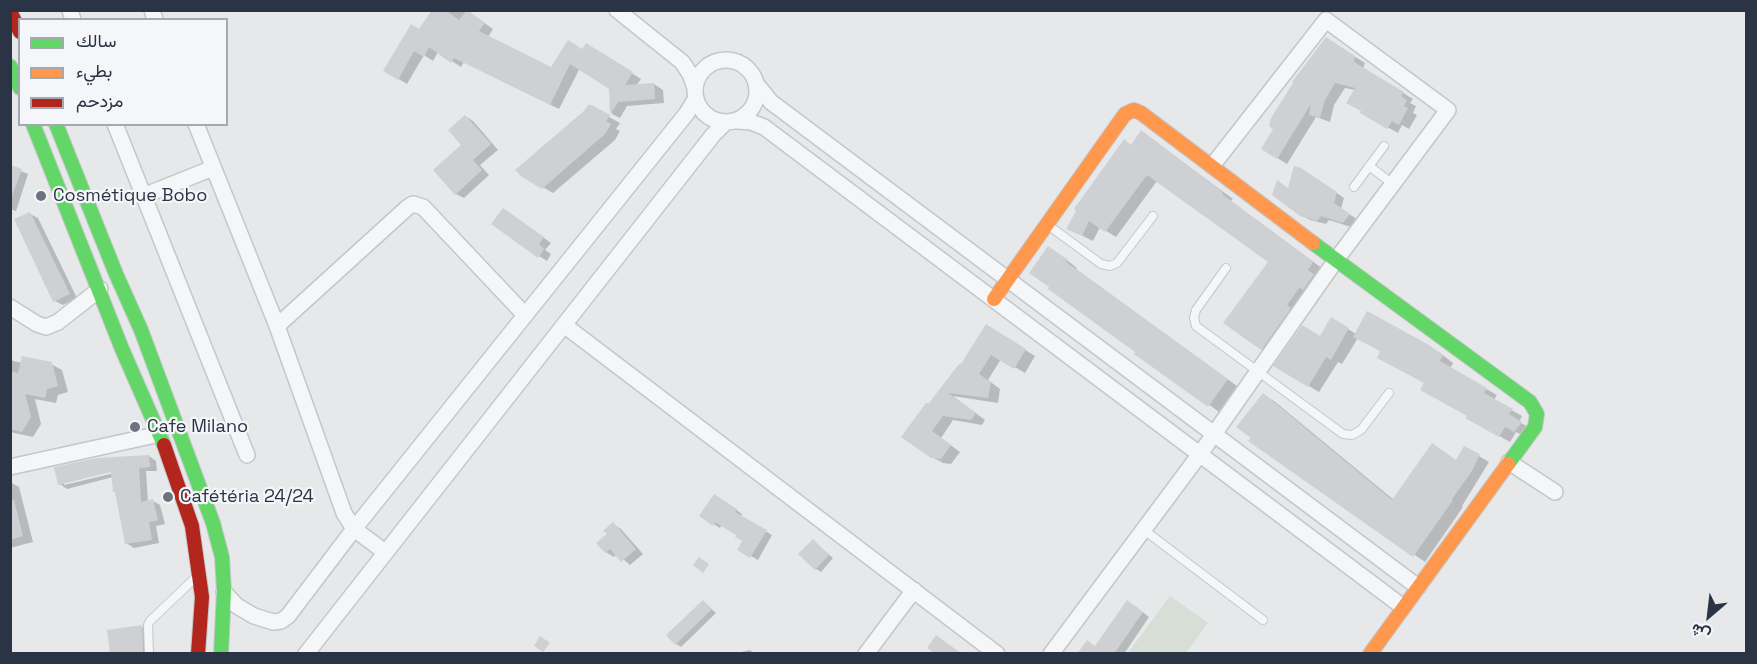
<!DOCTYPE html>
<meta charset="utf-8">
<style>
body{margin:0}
#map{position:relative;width:1757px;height:664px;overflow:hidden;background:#e6e8ea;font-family:"Space Grotesk",Vazirmatn,sans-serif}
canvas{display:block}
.frame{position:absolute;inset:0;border:12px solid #2b3445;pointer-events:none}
.legend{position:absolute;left:18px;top:18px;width:210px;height:108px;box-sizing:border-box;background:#f4f6f9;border:2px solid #a4a8b1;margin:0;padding:8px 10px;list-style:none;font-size:18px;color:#2b3445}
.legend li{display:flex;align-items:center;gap:12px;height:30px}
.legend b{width:30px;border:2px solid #a4a8b1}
.north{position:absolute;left:1679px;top:586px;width:60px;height:60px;-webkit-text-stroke:4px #f4f6f9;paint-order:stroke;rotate:208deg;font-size:16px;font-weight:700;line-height:24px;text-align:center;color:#2b3445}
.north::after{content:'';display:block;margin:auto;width:21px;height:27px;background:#2b3445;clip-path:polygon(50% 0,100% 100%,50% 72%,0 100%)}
</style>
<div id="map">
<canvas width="1757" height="664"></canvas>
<div class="frame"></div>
<ul class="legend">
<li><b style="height:8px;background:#63d668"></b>سالك</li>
<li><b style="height:8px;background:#ff974d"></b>بطيء</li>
<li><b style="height:8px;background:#b3261e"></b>مزدحم</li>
</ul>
<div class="north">ش</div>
</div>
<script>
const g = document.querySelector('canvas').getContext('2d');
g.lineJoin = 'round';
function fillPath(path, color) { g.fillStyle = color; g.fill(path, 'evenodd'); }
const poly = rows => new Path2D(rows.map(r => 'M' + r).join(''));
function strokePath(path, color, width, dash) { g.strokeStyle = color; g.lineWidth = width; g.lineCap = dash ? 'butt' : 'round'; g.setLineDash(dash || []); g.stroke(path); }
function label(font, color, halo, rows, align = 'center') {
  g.font = font + ' "Space Grotesk",sans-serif'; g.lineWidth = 4.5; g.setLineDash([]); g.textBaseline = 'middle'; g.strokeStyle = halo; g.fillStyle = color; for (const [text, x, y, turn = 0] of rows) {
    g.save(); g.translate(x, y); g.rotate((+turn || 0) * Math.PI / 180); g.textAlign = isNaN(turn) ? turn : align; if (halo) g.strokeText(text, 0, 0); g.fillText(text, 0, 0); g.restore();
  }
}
fillPath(poly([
 [1170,596,1208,623,1186,653,1128,653]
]), '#d6ded6');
fillPath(poly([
 [433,10,466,10,493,29,488,37,551,69,583,50,595,50,641,79,636,86,654,84,663,90,664,103,627,106,620,118,612,114,611,88,580,68,559,109,464,62,461,67,438,52,433,61,424,55,407,84,385,71,420,31],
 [1336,45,1365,63,1363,69,1413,99,1410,103,1416,106,1413,113,1417,115,1409,129,1402,125,1398,133,1362,113,1363,111,1355,90,1345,88,1334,105,1330,122,1316,117,1287,164,1263,149],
 [589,106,620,123,616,129,620,131,615,140,553,193,523,176],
 [465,116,473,121,498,150,480,165,489,175,464,198,456,194],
 [1142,132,1233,199,1231,201,1323,269,1272,355,1262,349,1270,262,1157,181,1116,237,1100,227,1093,241,1079,234],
 [10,167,28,174,16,211,10,209],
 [1309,174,1344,198,1341,209,1357,219,1351,227,1329,220,1326,224,1310,220,1301,215,1289,189],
 [30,214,38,218,77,298,63,305,55,301],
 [511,214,551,243,545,250,551,254,547,261,539,256],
 [1059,254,1077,268,1076,269,1237,386,1219,412,1137,351],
 [1332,319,1356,334,1440,353,1453,363,1450,369,1497,395,1494,400,1522,416,1519,422,1532,429,1526,437,1516,432,1510,442,1467,418,1469,415,1426,383,1382,351,1358,338,1342,364,1338,362,1319,392,1275,366,1320,338],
 [987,326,1035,356,1025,373,1001,359,988,380,1000,389,998,403,953,396,985,420,982,425,953,420,941,438,960,452,951,464,943,463,932,457,930,405,962,366],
 [10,360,22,363,51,364,62,370,68,392,58,395,56,403,35,399,41,424,33,437,10,432],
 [1263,395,1274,401,1394,500,1457,461,1465,448,1489,462,1462,506,1463,507,1425,562,1250,441],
 [149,456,156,461,157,471,146,471,148,502,153,501,160,505,165,524,156,526,159,543,134,548,126,543,117,493,114,491,113,477,67,489,60,484,56,468,98,459],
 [118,469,119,472,64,485,64,482],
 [10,482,19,487,33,542,10,548],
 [721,499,742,514,741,517,772,535,758,560,739,549,744,540,738,535,722,524,720,528,701,516],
 [613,524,621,529,643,554,630,565,617,554,614,557,606,552,598,543,609,534],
 [813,541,833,558,821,572,816,569],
 [704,602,716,613,681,647,676,644],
 [1135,606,1149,617,1124,654,1079,654,1096,647],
 [142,627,150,631,150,654,112,654],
 [750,650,755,654,732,654]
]), '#0003');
fillPath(poly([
 [432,10,445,10,459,20,467,10,485,23,479,31,551,67,568,40,582,49,586,43,633,72,625,85,654,83,655,99,618,102,610,115,609,89,570,64,550,105,454,58,451,63,429,47,424,57,414,51,398,80,383,71,411,24,419,29],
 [1326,37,1355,56,1354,62,1404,92,1401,96,1407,100,1404,106,1408,108,1399,125,1392,121,1387,129,1360,113,1361,111,1346,103,1355,88,1335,83,1325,100,1320,118,1309,115,1311,104,1277,159,1261,149,1273,129,1269,126,1271,118,1293,83,1292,82],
 [588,105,592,105,610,115,606,121,611,124,605,134,542,189,522,177,515,170,585,110],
 [465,115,491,144,473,160,482,170,455,195,433,170,461,145,448,130],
 [1141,130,1223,192,1222,194,1313,262,1308,270,1314,274,1303,290,1300,287,1287,305,1291,308,1261,350,1223,323,1268,262,1147,175,1105,232,1089,221,1082,236,1066,229,1076,211,1074,209,1124,139,1131,145],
 [10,165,22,169,12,196,10,196],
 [1294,166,1301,168,1337,192,1334,203,1350,214,1343,223,1321,216,1317,221,1300,216,1272,195,1277,180,1288,188],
 [503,208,544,237,539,244,544,249,538,258,491,224],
 [30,212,70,294,53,302,14,219],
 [1048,246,1068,260,1066,262,1228,379,1208,407,1134,354,1135,352,1048,289,1049,287,1029,273],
 [1367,311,1429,345,1443,355,1440,361,1487,388,1484,393,1513,409,1509,414,1522,422,1514,432,1505,427,1499,437,1465,418,1467,416,1420,390,1424,383,1377,358,1380,351,1353,337],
 [1331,317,1349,328,1331,360,1326,357,1308,387,1273,366,1302,325,1320,336],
 [986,324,1026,349,1014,369,991,355,979,374,991,382,988,398,948,393,976,413,971,420,943,416,932,431,951,445,941,459,931,458,901,437,926,403,929,403,959,364,961,364],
 [22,356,52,362,58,386,47,389,45,398,25,394,31,417,22,432,10,429,10,371,18,373],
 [1263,393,1392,500,1432,443,1456,460,1464,446,1480,454,1472,471,1452,499,1453,500,1413,557,1248,441,1251,438,1236,427],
 [149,455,150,467,139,468,141,502,153,499,158,520,149,522,152,540,125,544,115,492,113,492,111,472,58,485,54,467,97,458],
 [714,494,737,509,735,512,767,530,750,558,737,550,742,541,735,537,736,535,715,522,713,526,699,516],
 [14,500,23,536,10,540,10,501],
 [613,522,636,549,621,562,610,549,605,553,596,543,607,534,603,531],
 [813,539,829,555,815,570,798,554],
 [699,557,709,564,703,573,693,565],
 [703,600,712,609,675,645,666,635],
 [1127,600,1143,612,1114,654,1077,654,1087,640,1095,646],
 [142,625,143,652,110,654,107,630],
 [936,635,962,654,935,654,927,648],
 [540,636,550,643,543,652,534,646]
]), '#ced0d3');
const lane = poly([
 [1369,166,1393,184],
 [1354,187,1384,146],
 [1048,225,1101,264,1110,266,1117,263,1153,216],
 [1226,268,1196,310,1194,318,1196,326,1343,434,1352,435,1361,430,1389,393],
 [1144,530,1263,620],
 [149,654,148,625,150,621,193,580]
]);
const street = poly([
 [70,10,73,20],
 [152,10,155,20],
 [617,10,682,62,690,74,695,88],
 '695 91a31 31 0 1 1 62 0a31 31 0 1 1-62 0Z',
 [758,86,771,102,1418,587],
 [737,121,751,122,764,127,1403,607],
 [115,124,247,455],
 [196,124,277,326,344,513,354,529,385,552],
 [143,196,213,168],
 [10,307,37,324,46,327,58,322,100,289],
 [564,325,997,654],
 [277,326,408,207,413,204,423,207,525,315],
 [1509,462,1555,492],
 [10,467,160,434],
 [224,592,237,606,254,616,273,622,281,621,288,616,354,529,687,113,696,98],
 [306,654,713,135,726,122],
 [866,654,914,590],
 [1051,654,1200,454,1336,260,1448,110,1326,20,1212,166]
]);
const fast = poly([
 [10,66,20,88],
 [33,124,122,349,164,445],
 [56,124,116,274,141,330,213,523,222,557,224,591,221,654],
 [1313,243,1530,402,1537,414,1535,427,1508,464]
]);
const slow = poly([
 [994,299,1125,114,1134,110,1141,113,1313,243],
 [1370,654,1508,464]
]);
const jam = poly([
 [10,11,20,32],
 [164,445,192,526,202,597,198,654]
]);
strokePath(lane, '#c4c6c8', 10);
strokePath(street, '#c4c6c8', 18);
strokePath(fast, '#c4c6c8', 16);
strokePath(slow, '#c4c6c8', 16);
strokePath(jam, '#c4c6c8', 16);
strokePath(lane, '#f5f6f7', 8);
strokePath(street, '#f5f6f7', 15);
strokePath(fast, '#63d668', 14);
strokePath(slow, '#ff974d', 14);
strokePath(jam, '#b3261e', 14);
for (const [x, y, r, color] of [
 [41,196,6,"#6c737f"],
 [135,427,6,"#6c737f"],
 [168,497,6,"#6c737f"]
]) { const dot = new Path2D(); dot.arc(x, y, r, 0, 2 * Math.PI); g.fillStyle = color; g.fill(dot); strokePath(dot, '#f4f6f9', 2); }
label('18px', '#2b3445', '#f4f6f9', [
 ["Cosmétique Bobo",53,196],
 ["Cafe Milano",147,427],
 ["Cafétéria 24/24",180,497]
], 'left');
</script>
